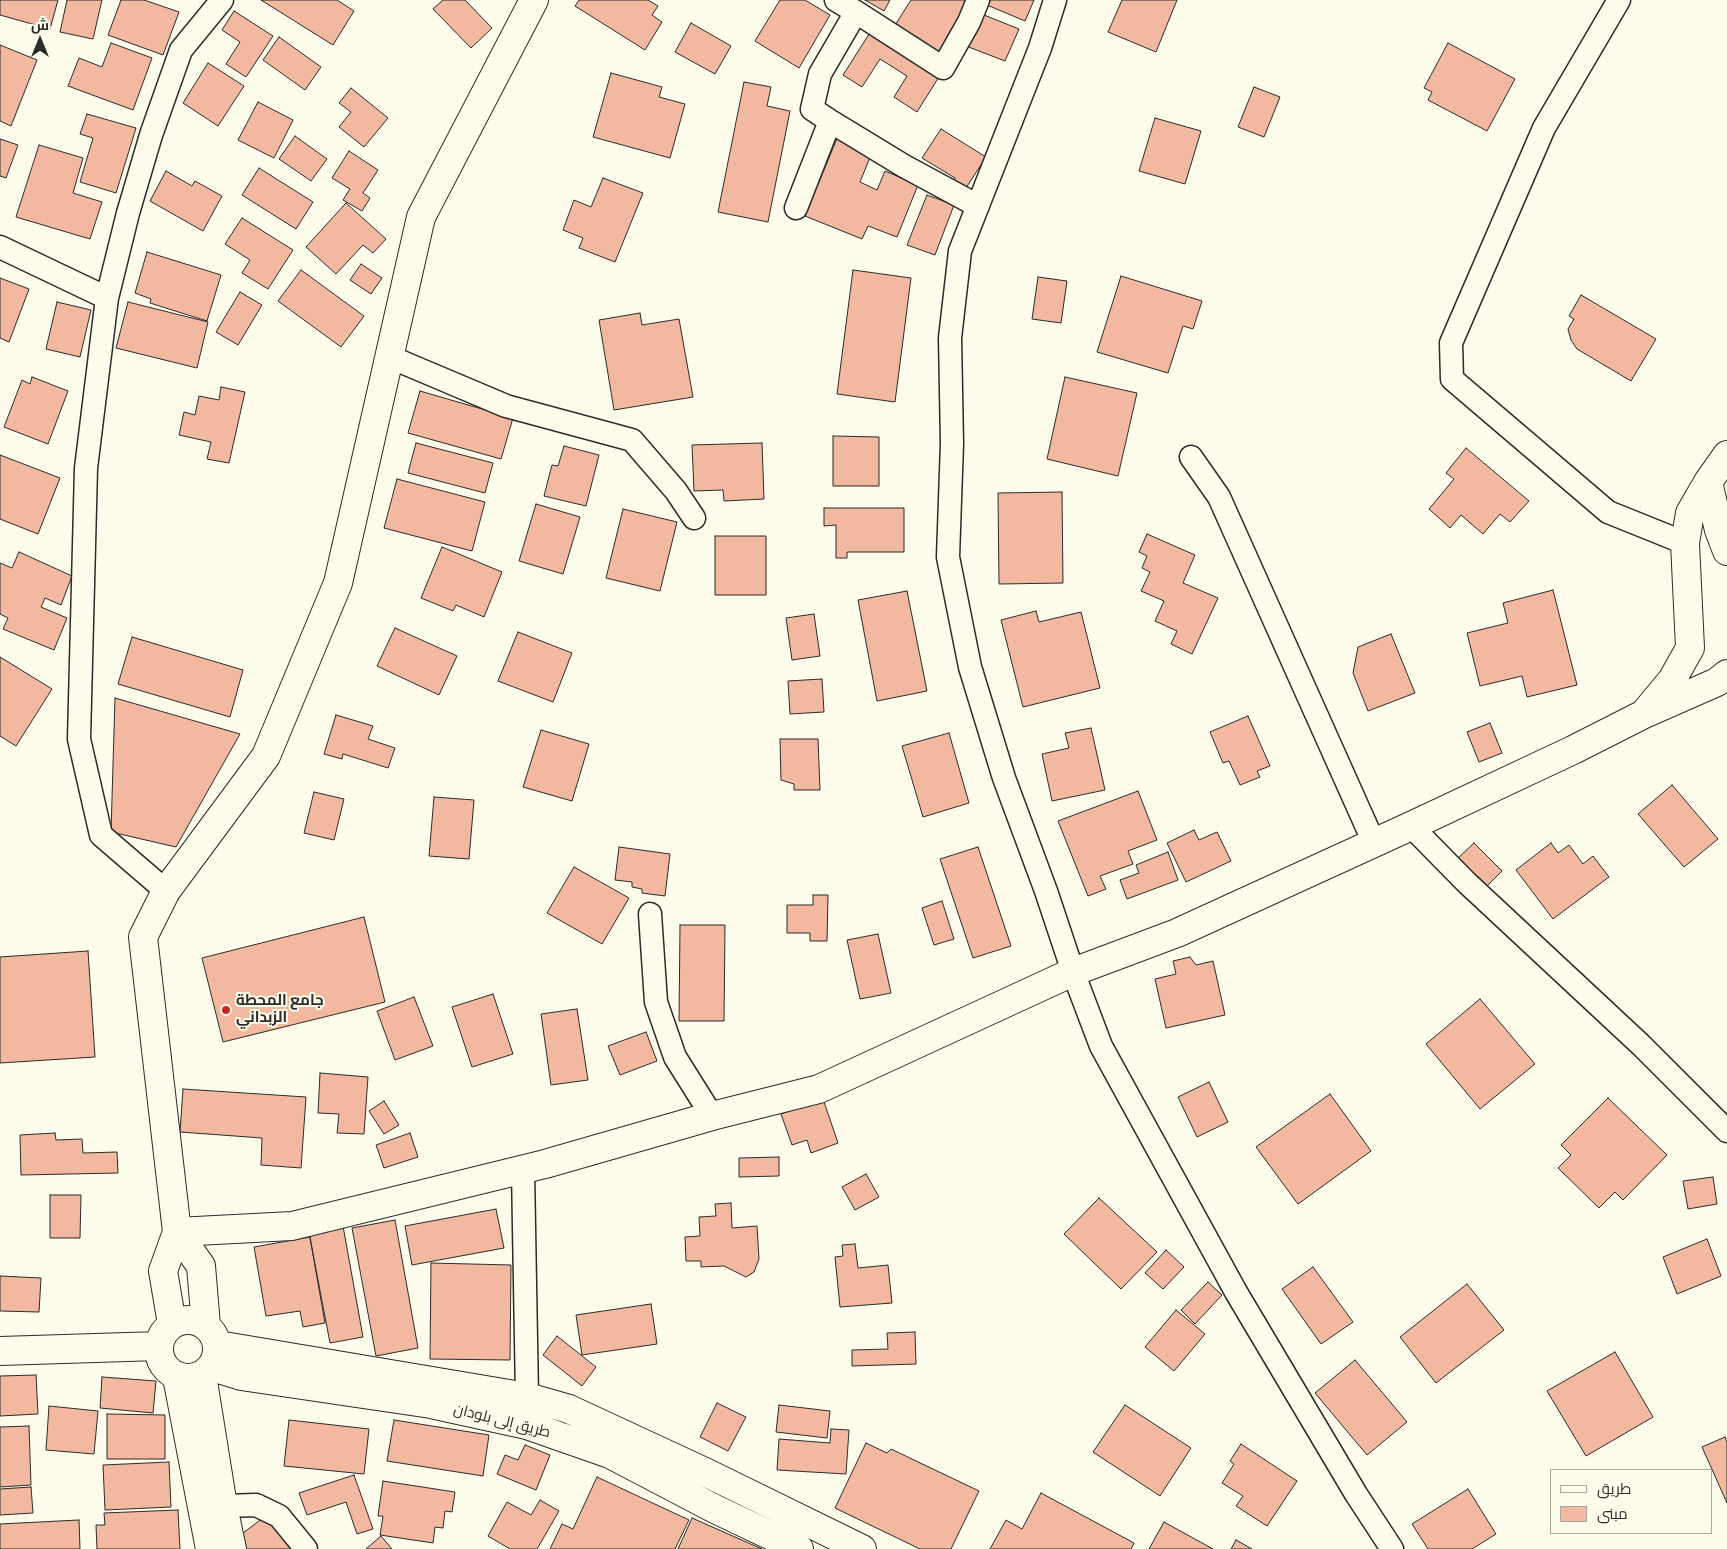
<!DOCTYPE html>
<meta charset="utf-8">
<style>
body{margin:0}
#map{position:relative;width:1727px;height:1549px;overflow:hidden;background:#fdfbea;font-family:"IBM Plex Sans",Cairo,sans-serif}
canvas{display:block}
.legend{position:absolute;left:1550px;top:1469px;width:162px;height:65px;box-sizing:border-box;background:#fdfbea;border:1px solid #a9a89e;margin:0;padding:6px 9px;list-style:none;font-size:15px;color:#2b2b2b}
.legend li{display:flex;align-items:center;gap:10px;height:25px}
.legend b{width:25px;border:1px solid #a9a89e}
.north{position:absolute;left:15px;top:15px;width:50px;height:50px;-webkit-text-stroke:4px #fdfbea;paint-order:stroke;rotate:0deg;font-size:14px;font-weight:700;line-height:20px;text-align:center;color:#2b2b2b}
.north::after{content:'';display:block;margin:auto;width:18px;height:22px;background:#2b2b2b;clip-path:polygon(50% 0,100% 100%,50% 72%,0 100%)}
</style>
<div id="map">
<canvas width="1727" height="1549"></canvas>
<ul class="legend">
<li><b style="height:6px;background:#fdfbea"></b>طريق</li>
<li><b style="height:14px;background:#f2b8a0"></b>مبنى</li>
</ul>
<div class="north">ش</div>
</div>
<script>
const g = document.querySelector('canvas').getContext('2d');
g.lineJoin = 'round';
function fillPath(path, color) { g.fillStyle = color; g.fill(path, 'evenodd'); }
const poly = rows => new Path2D(rows.map(r => 'M' + r).join(''));
function strokePath(path, color, width, dash) { g.strokeStyle = color; g.lineWidth = width; g.lineCap = dash ? 'butt' : 'round'; g.setLineDash(dash || []); g.stroke(path); }
function label(font, color, halo, rows, align = 'center') {
  g.font = font + ' "IBM Plex Sans",Cairo,sans-serif'; g.lineWidth = 4; g.setLineDash([]); g.textBaseline = 'middle'; g.strokeStyle = halo; g.fillStyle = color; for (const [text, x, y, turn = 0] of rows) {
    g.save(); g.translate(x, y); g.rotate((+turn || 0) * Math.PI / 180); g.textAlign = isNaN(turn) ? turn : align; if (halo) g.strokeText(text, 0, 0); g.fillText(text, 0, 0); g.restore();
  }
}
const building = poly([
 [0,0,58,0,50,29,0,15,0,0],
 [67,0,102,0,93,39,60,32,67,0],
 [121,0,144,0,179,12,163,55,108,35,121,0],
 [261,0,337,0,354,11,333,45,261,0],
 [443,0,465,0,492,28,471,48,433,9,443,0],
 [579,0,648,0,658,6,652,15,662,22,645,50,575,6,579,0],
 [780,0,805,0,830,15,799,68,755,41,780,0],
 [865,0,890,0,884,11,865,0],
 [911,0,973,0,937,58,892,30,911,0],
 [989,0,1034,0,1025,21,987,5,989,0],
 [1122,0,1177,0,1156,52,1108,32,1122,0],
 [234,11,273,36,246,77,226,64,240,42,222,30,234,11],
 [979,13,1019,29,1005,61,966,46,979,13],
 [691,23,731,46,715,74,675,52,691,23],
 [873,28,942,72,917,112,894,97,907,76,880,59,862,87,843,75,873,28],
 [279,37,321,67,305,90,263,60,279,37],
 [111,43,152,58,133,110,68,86,79,58,102,67,111,43],
 [1448,43,1515,79,1487,131,1428,100,1432,92,1424,88,1448,43],
 [0,45,37,60,11,126,0,121,0,45],
 [208,63,244,86,218,126,183,103,208,63],
 [611,73,662,87,659,97,685,104,670,158,593,137,611,73],
 [744,82,771,87,767,106,790,111,768,222,718,212,744,82],
 [1254,87,1280,97,1264,137,1238,127,1254,87],
 [351,88,388,118,364,147,339,127,351,112,339,103,351,88],
 [258,102,293,120,274,158,238,140,258,102],
 [87,114,136,128,116,193,80,182,93,138,80,134,87,114],
 [1155,118,1201,131,1185,184,1139,171,1155,118],
 [941,129,986,157,964,191,954,185,955,178,922,158,941,129],
 [295,136,327,159,311,181,279,159,295,136],
 [838,136,873,150,860,182,877,190,885,171,918,185,897,237,868,226,862,239,805,216,838,136],
 [0,139,18,145,6,178,0,176,0,139],
 [39,145,83,158,73,193,102,202,90,239,16,217,39,145],
 [349,151,378,170,363,193,370,198,362,211,343,200,350,189,332,178,349,151],
 [259,168,313,202,296,229,242,195,259,168],
 [166,171,192,186,195,181,222,196,203,231,150,201,166,171],
 [603,178,643,193,615,262,579,248,583,238,563,230,574,200,591,207,603,178],
 [927,195,954,205,935,255,907,245,927,195],
 [346,203,386,239,373,253,363,245,336,274,306,247,346,203],
 [242,218,293,250,268,289,242,273,250,260,225,244,242,218],
 [147,252,221,275,207,321,150,303,151,299,135,293,147,252],
 [361,264,382,278,371,294,350,280,361,264],
 [301,270,364,316,341,347,278,301,301,270],
 [853,270,911,278,895,402,837,394,853,270],
 [1121,276,1202,301,1193,329,1183,326,1168,373,1097,352,1121,276],
 [1038,277,1067,281,1061,323,1032,319,1038,277],
 [0,278,29,289,9,342,0,338,0,278],
 [240,292,262,305,238,345,216,332,240,292],
 [1581,295,1656,339,1631,381,1577,349,1571,340,1568,329,1574,319,1569,316,1581,295],
 [57,302,91,310,80,357,46,349,57,302],
 [128,302,208,322,197,368,116,348,128,302],
 [640,313,642,325,679,319,693,397,614,410,599,320,640,313],
 [32,377,68,391,48,444,4,427,22,380,30,384,32,377],
 [1065,377,1137,393,1118,476,1047,459,1065,377],
 [221,387,245,392,229,463,207,459,211,442,179,435,184,412,195,415,199,396,219,400,221,387],
 [420,391,513,418,501,459,408,433,420,391],
 [833,436,879,437,879,486,833,486,833,436],
 [416,443,493,463,485,493,408,473,416,443],
 [762,443,764,499,724,501,723,490,694,491,692,445,762,443],
 [564,446,599,455,586,506,544,496,552,465,558,466,564,446],
 [1466,448,1529,501,1510,522,1500,514,1483,534,1461,515,1450,528,1429,509,1454,479,1446,473,1466,448],
 [0,455,60,478,38,534,0,519,0,455],
 [397,479,485,502,472,551,384,528,397,479],
 [1062,492,1063,583,999,584,998,493,1062,492],
 [536,504,580,517,563,574,519,561,536,504],
 [824,508,904,508,904,552,847,552,847,558,836,558,836,525,824,526,824,508],
 [623,509,677,522,660,591,606,578,623,509],
 [1147,534,1195,555,1183,583,1218,598,1192,654,1171,644,1177,631,1155,621,1164,601,1141,591,1150,572,1142,568,1147,556,1139,552,1147,534],
 [715,536,766,536,766,595,715,595,715,536],
 [442,547,502,572,484,617,456,605,453,611,421,598,442,547],
 [19,552,72,576,61,605,45,598,41,607,67,618,54,650,3,629,8,618,0,614,0,563,12,568,19,552],
 [1553,590,1577,685,1527,697,1522,676,1480,686,1467,633,1508,623,1503,603,1553,590],
 [907,591,927,691,877,701,858,600,907,591],
 [1036,611,1039,622,1081,612,1100,688,1023,707,1001,620,1036,611],
 [814,614,820,656,792,660,786,618,814,614],
 [395,628,457,656,439,695,377,666,395,628],
 [518,632,572,653,553,702,498,681,518,632],
 [1391,634,1415,693,1368,711,1353,673,1358,647,1391,634],
 [132,637,243,670,230,717,118,684,132,637],
 [0,657,52,689,16,746,0,736,0,657],
 [822,679,824,712,790,714,788,681,822,679],
 [115,698,240,734,176,847,111,832,115,698],
 [336,715,373,726,368,739,395,748,388,768,343,754,342,759,324,754,336,715],
 [1248,716,1270,766,1257,771,1260,777,1240,785,1229,761,1223,763,1210,732,1248,716],
 [1490,723,1502,753,1479,762,1467,732,1490,723],
 [1091,728,1105,790,1052,801,1042,754,1069,748,1065,733,1091,728],
 [541,730,589,744,572,801,523,787,541,730],
 [949,733,969,803,923,817,902,746,949,733],
 [780,739,818,739,820,790,794,790,794,784,781,780,780,739],
 [1672,785,1718,839,1684,867,1638,814,1672,785],
 [1138,791,1157,840,1128,851,1133,864,1100,876,1106,889,1088,896,1058,821,1138,791],
 [314,792,344,799,334,840,304,833,314,792],
 [434,797,474,800,469,859,429,856,434,797],
 [1194,830,1199,840,1217,832,1231,861,1186,882,1167,843,1194,830],
 [1474,843,1502,871,1486,887,1458,858,1474,843],
 [1551,843,1558,853,1569,845,1583,864,1593,856,1609,877,1553,919,1516,870,1551,843],
 [619,847,670,854,665,896,642,893,642,889,632,887,632,882,615,880,619,847],
 [978,847,1011,946,973,958,940,859,978,847],
 [1168,852,1178,880,1127,899,1120,880,1139,873,1136,865,1168,852],
 [574,867,629,898,602,944,547,913,574,867],
 [813,895,828,895,827,941,810,941,810,933,787,933,787,905,813,905,813,895],
 [942,901,954,939,934,945,922,908,942,901],
 [364,917,385,1002,223,1042,202,958,364,917],
 [680,925,725,925,724,1021,679,1021,680,925],
 [878,934,891,993,860,999,847,940,878,934],
 [88,951,95,1057,0,1063,0,957,88,951],
 [1190,957,1196,965,1213,961,1225,1015,1166,1028,1155,979,1176,974,1173,961,1190,957],
 [493,994,513,1054,472,1067,452,1007,493,994],
 [414,997,433,1046,395,1060,377,1011,414,997],
 [1480,999,1535,1064,1480,1109,1426,1044,1480,999],
 [577,1009,588,1080,551,1085,541,1014,577,1009],
 [646,1032,657,1061,620,1075,608,1046,646,1032],
 [320,1073,368,1077,364,1134,337,1133,339,1114,318,1113,320,1073],
 [1209,1082,1228,1122,1197,1137,1178,1097,1209,1082],
 [183,1089,306,1097,301,1168,261,1165,262,1138,180,1132,183,1089],
 [1330,1094,1371,1151,1298,1204,1256,1147,1330,1094],
 [1608,1098,1667,1155,1623,1200,1615,1192,1599,1208,1558,1168,1571,1155,1561,1145,1608,1098],
 [823,1099,838,1143,811,1153,807,1140,792,1145,781,1114,823,1099],
 [384,1101,399,1125,384,1134,369,1111,384,1101],
 [55,1133,56,1140,82,1139,83,1153,117,1152,118,1173,21,1175,20,1135,55,1133],
 [410,1133,418,1157,384,1168,376,1145,410,1133],
 [779,1157,779,1176,739,1177,739,1158,779,1157],
 [866,1174,879,1197,855,1210,842,1187,866,1174],
 [1713,1177,1717,1204,1688,1209,1683,1181,1713,1177],
 [50,1195,81,1195,80,1238,50,1238,50,1195],
 [1099,1198,1157,1252,1121,1289,1064,1234,1099,1198],
 [731,1203,732,1228,757,1226,759,1259,754,1272,746,1277,724,1266,701,1267,701,1261,686,1261,685,1237,700,1236,699,1217,716,1216,715,1204,731,1203],
 [496,1209,504,1248,412,1265,405,1226,496,1209],
 [395,1220,418,1348,376,1356,352,1228,395,1220],
 [343,1226,363,1337,330,1343,309,1233,343,1226],
 [310,1237,325,1323,303,1327,300,1311,266,1316,254,1247,310,1237],
 [1707,1239,1721,1276,1677,1294,1663,1257,1707,1239],
 [855,1244,858,1268,888,1265,892,1303,840,1307,835,1257,843,1256,842,1245,855,1244],
 [1166,1250,1184,1267,1163,1289,1145,1273,1166,1250],
 [431,1263,511,1265,510,1360,430,1359,431,1263],
 [1313,1267,1353,1322,1321,1344,1282,1289,1313,1267],
 [0,1276,41,1278,39,1312,0,1311,0,1276],
 [1208,1282,1222,1295,1195,1324,1181,1310,1208,1282],
 [1467,1284,1504,1330,1436,1383,1400,1337,1467,1284],
 [651,1304,657,1344,582,1355,576,1315,651,1304],
 [1176,1310,1205,1334,1174,1371,1145,1347,1176,1310],
 [915,1332,916,1364,852,1366,852,1350,888,1349,887,1333,915,1332],
 [557,1336,596,1367,582,1386,543,1355,557,1336],
 [1615,1352,1653,1417,1586,1456,1547,1391,1615,1352],
 [1355,1360,1407,1422,1367,1455,1315,1393,1355,1360],
 [36,1375,38,1414,0,1416,0,1376,36,1375],
 [102,1377,156,1381,153,1413,100,1408,102,1377],
 [717,1403,746,1417,728,1451,700,1437,717,1403],
 [779,1405,830,1411,827,1438,776,1432,779,1405],
 [1125,1405,1191,1448,1160,1496,1093,1452,1125,1405],
 [49,1406,98,1411,94,1454,46,1450,49,1406],
 [107,1414,165,1415,165,1459,107,1459,107,1414],
 [289,1420,369,1429,364,1474,284,1466,289,1420],
 [394,1420,489,1435,483,1476,387,1461,394,1420],
 [29,1426,31,1485,0,1487,0,1427,29,1426],
 [831,1429,849,1430,846,1474,777,1470,779,1439,830,1443,831,1429],
 [1725,1437,1727,1442,1727,1503,1702,1447,1725,1437],
 [866,1443,887,1453,891,1449,979,1491,951,1549,920,1549,835,1508,866,1443],
 [1241,1444,1297,1481,1267,1526,1236,1506,1243,1496,1222,1483,1234,1464,1230,1461,1241,1444],
 [525,1445,550,1455,536,1490,497,1474,505,1455,518,1460,525,1445],
 [169,1462,171,1507,105,1510,103,1465,169,1462],
 [354,1475,373,1529,357,1534,346,1502,307,1515,299,1493,354,1475],
 [597,1477,689,1520,675,1549,550,1549,562,1524,573,1529,597,1477],
 [383,1481,455,1492,452,1512,445,1511,443,1528,435,1527,433,1543,380,1535,383,1516,378,1516,383,1481],
 [31,1487,33,1513,0,1515,0,1489,31,1487],
 [1468,1489,1496,1534,1472,1549,1428,1549,1412,1524,1468,1489],
 [1041,1493,1134,1543,1131,1549,990,1549,1006,1520,1022,1529,1041,1493],
 [540,1500,559,1511,537,1549,510,1549,488,1536,507,1502,531,1515,540,1500],
 [178,1510,180,1549,97,1549,96,1525,105,1525,104,1513,178,1510],
 [267,1515,292,1549,243,1549,239,1536,267,1515],
 [692,1518,762,1549,678,1549,692,1518],
 [79,1520,80,1549,0,1549,0,1524,79,1520],
 [1164,1522,1213,1549,1149,1549,1164,1522],
 [381,1536,392,1549,366,1549,381,1536],
 [1236,1540,1252,1549,1231,1549,1236,1540]
]);
fillPath(building, '#f2b8a0');
strokePath(building, '#2b2b2b', 1);
const street = poly([
 [836,0,856,12],
 [1055,0,1040,48,960,251,950,338,952,443,948,557,970,667,1004,778,1046,891,1073,972,1101,1046,1236,1292,1356,1494,1392,1549],
 [1619,0,1544,128,1451,343,1452,379,1608,512,1685,543],
 [830,121,904,166,978,206],
 [796,208,830,121,812,109,820,74,856,12,943,68,969,22,978,0],
 [0,247,107,298],
 [390,357,506,406,632,440,676,491,694,518],
 [1191,457,1219,497,1374,843],
 [1411,826,1466,882,1641,1045,1727,1131],
 [166,891,101,835,79,739,86,468,107,298,128,213,151,135,181,50,222,0],
 [650,914,656,1002,675,1057,712,1116],
 [523,1170,527,1397],
 [223,1506,256,1505,279,1516,306,1549]
]);
const secondary = poly([
 [1708,482,1719,530,1727,551],
 [1647,710,1672,680,1690,648,1685,543,1690,513,1708,482,1727,455],
 [177,1232,292,1226,545,1164,712,1116,819,1089,1073,972,1177,933,1411,826,1573,750,1642,715,1717,682,1727,674],
 [177,1232,201,1266,206,1326],
 '159 1349a29 29 0 1 1 58 0a29 29 0 1 1-58 0Z',
 [172,1324,163,1271,177,1232,143,937,166,891,266,756,338,583,421,217,534,0],
 [218,1345,527,1397,569,1409,707,1473,862,1549],
 [0,1351,159,1346],
 [212,1367,241,1376,431,1404,527,1425,610,1454,715,1509,799,1549],
 [202,1375,223,1506,232,1549],
 [177,1377,210,1549]
]);
strokePath(street, '#2b2b2b', 25);
strokePath(secondary, '#2b2b2b', 30);
strokePath(street, '#fdfbea', 22);
strokePath(secondary, '#fdfbea', 28);
for (const [x, y, r, color] of [
 [226,1010,5,"#c62828"]
]) { const dot = new Path2D(); dot.arc(x, y, r, 0, 2 * Math.PI); g.fillStyle = color; g.fill(dot); strokePath(dot, '#fdfbea', 2); }
label('bold 15px', '#2b2b2b', '#fdfbea', [
 ["جامع المحطة",236,1001],
 ["الزبداني",236,1018]
], 'left');
label('15px', '#2b2b2b', '#fdfbea', [
 ["طريق إلى بلودان",502,1421,14]
]);
</script>
